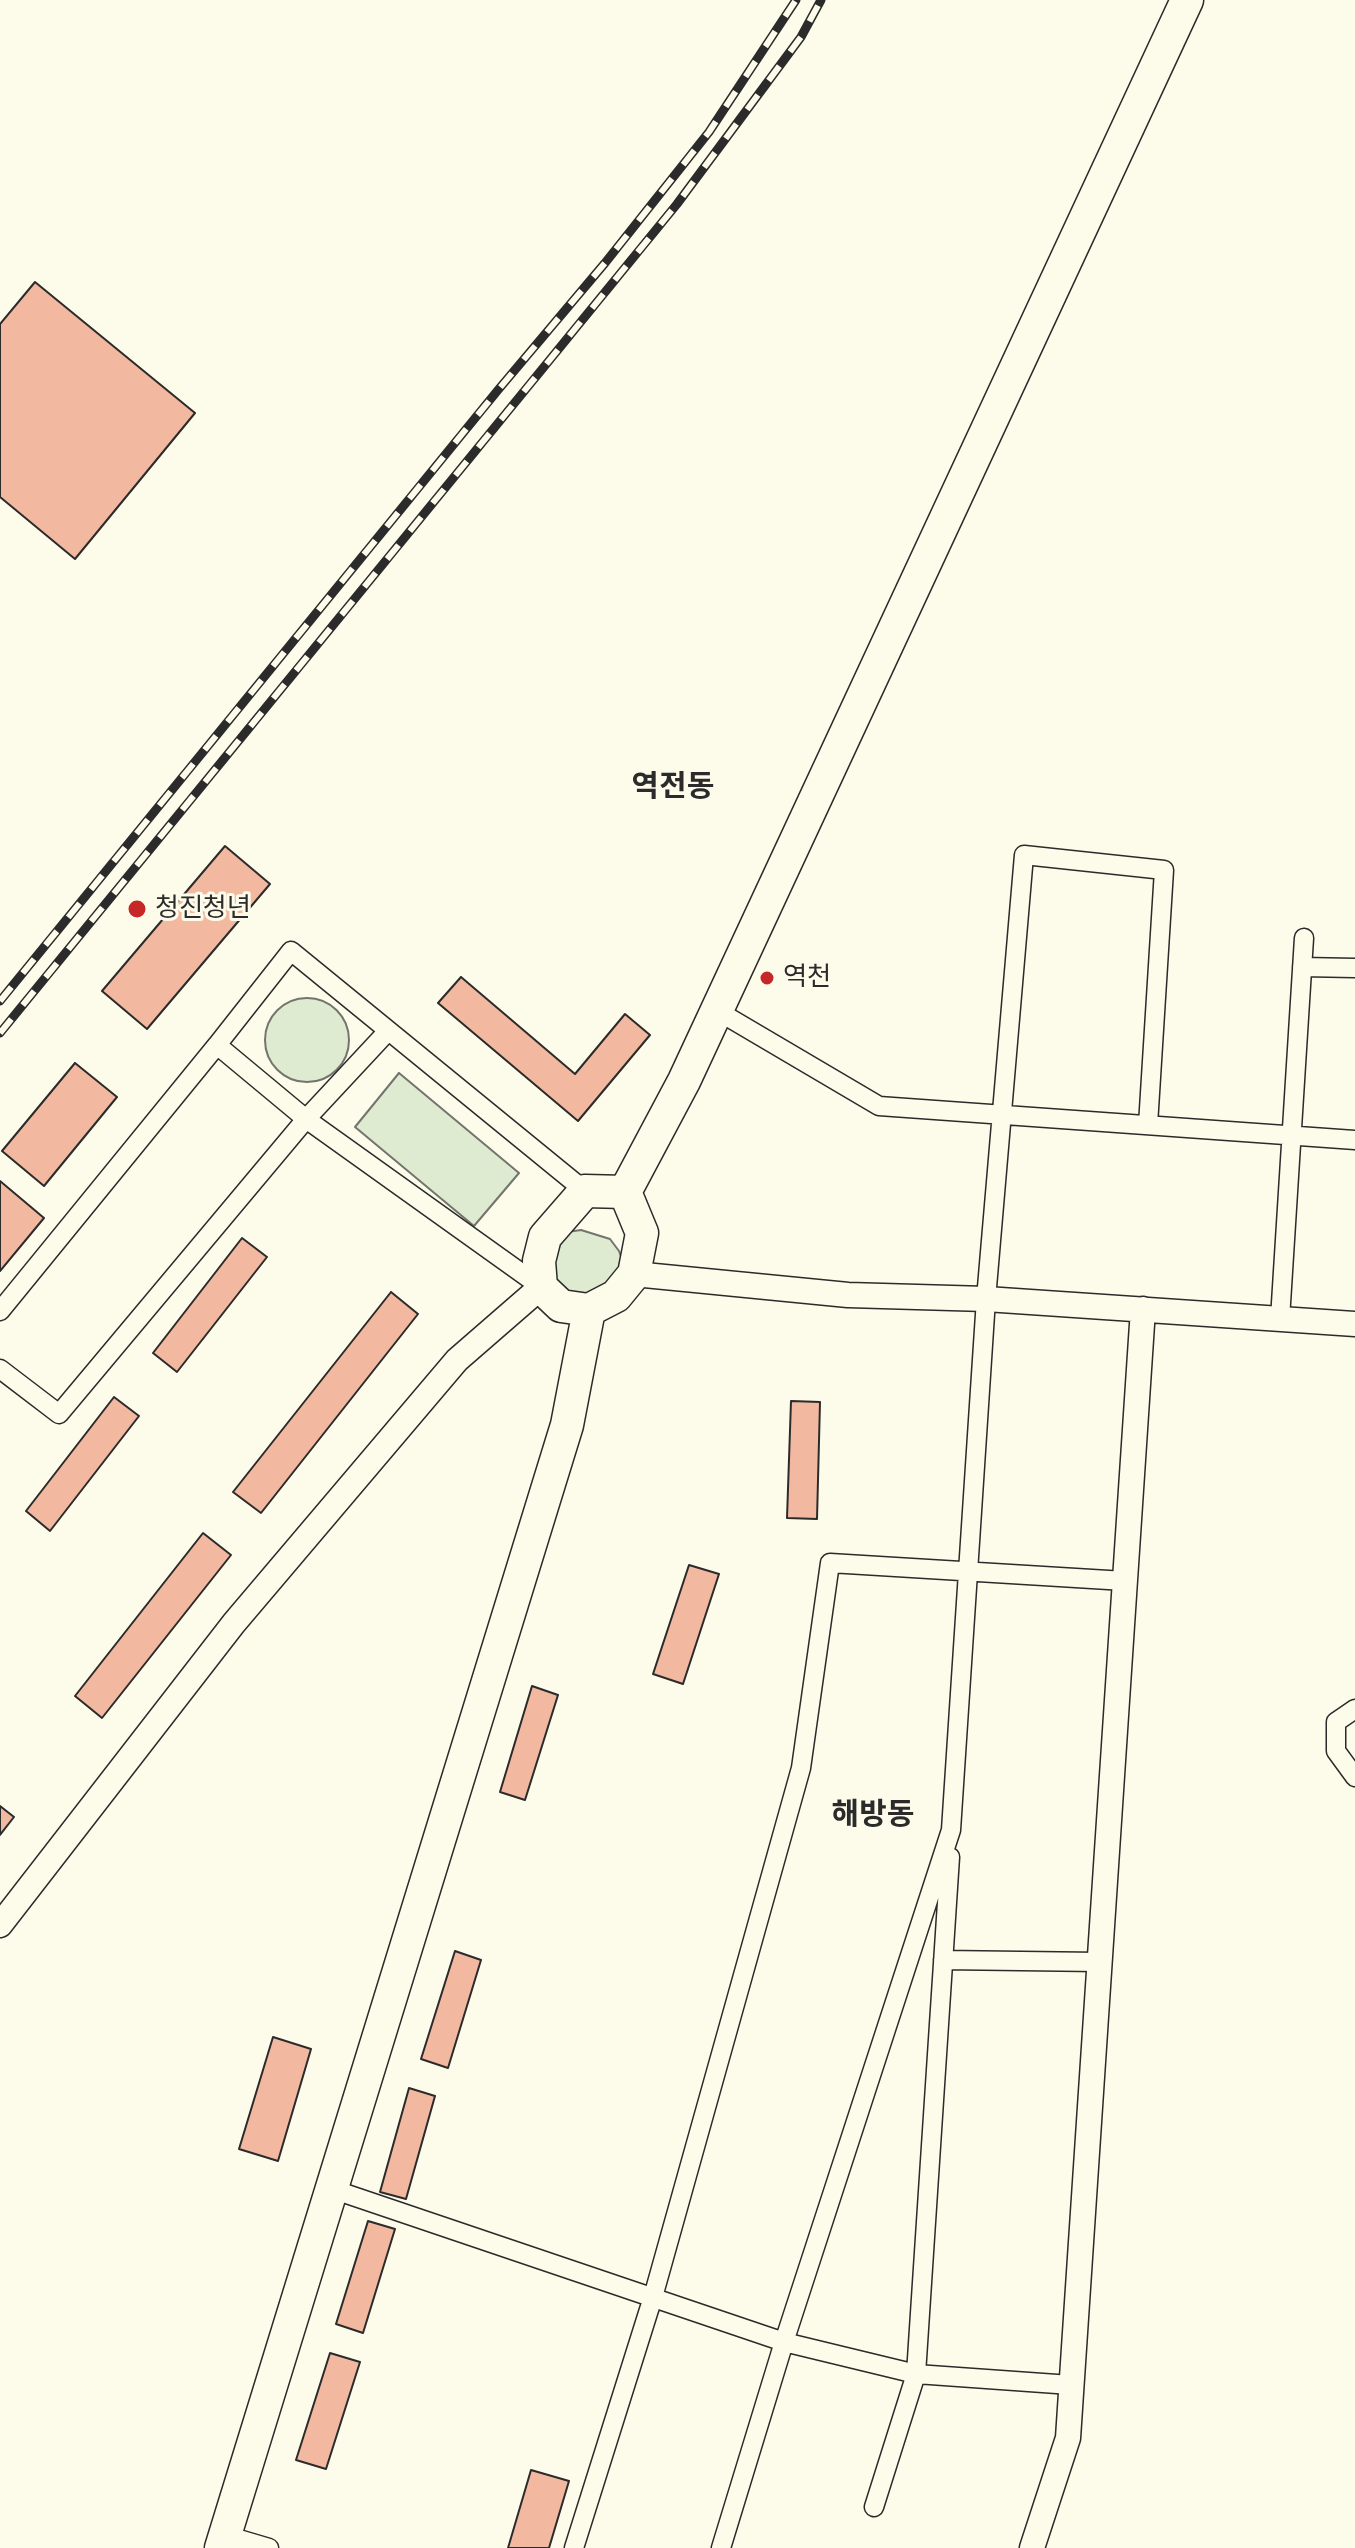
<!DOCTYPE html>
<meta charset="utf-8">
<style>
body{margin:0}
canvas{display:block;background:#fdfbea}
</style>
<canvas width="1355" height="2548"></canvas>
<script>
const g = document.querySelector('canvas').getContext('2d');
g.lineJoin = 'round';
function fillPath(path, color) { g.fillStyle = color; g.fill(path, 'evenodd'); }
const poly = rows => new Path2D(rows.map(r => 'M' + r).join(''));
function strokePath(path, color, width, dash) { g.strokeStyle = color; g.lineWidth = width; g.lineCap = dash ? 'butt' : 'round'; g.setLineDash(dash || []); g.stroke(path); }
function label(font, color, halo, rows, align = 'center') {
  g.font = font + ' "Sofia Sans Condensed","Noto Sans KR",sans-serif'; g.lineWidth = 6; g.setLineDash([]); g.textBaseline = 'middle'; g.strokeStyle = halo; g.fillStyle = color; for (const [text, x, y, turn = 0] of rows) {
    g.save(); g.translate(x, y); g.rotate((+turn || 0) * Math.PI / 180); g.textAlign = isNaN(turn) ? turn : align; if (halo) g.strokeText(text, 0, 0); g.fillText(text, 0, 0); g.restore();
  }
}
const green = poly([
 '265 1040a42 42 0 1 1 84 0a42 42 0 1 1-84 0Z',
 [399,1073,519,1173,474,1226,355,1127,399,1073],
 [581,1230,610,1239,619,1251,625,1267,623,1284,569,1313,543,1255,567,1232,581,1230]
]);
fillPath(green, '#deebd1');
strokePath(green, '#74746e', 2);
const building = poly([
 [35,282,195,413,75,559,0,497,0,324,35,282],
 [225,846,270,884,147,1029,102,991,225,846],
 [461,977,575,1074,625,1014,650,1035,578,1121,438,1003,461,977],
 [75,1063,117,1097,44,1186,2,1151,75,1063],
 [0,1181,44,1218,0,1271,0,1181],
 [242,1238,267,1257,177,1372,153,1353,242,1238],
 [391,1292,418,1314,261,1513,233,1492,391,1292],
 [114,1397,139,1416,50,1531,26,1511,114,1397],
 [791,1401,820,1402,817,1519,787,1518,791,1401],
 [203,1533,231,1555,102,1718,75,1696,203,1533],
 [689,1565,719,1574,683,1684,653,1674,689,1565],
 [532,1686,558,1695,525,1800,500,1792,532,1686],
 [0,1806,14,1817,0,1835,0,1806],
 [455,1951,481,1960,448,2068,421,2059,455,1951],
 [273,2037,311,2049,278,2161,239,2149,273,2037],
 [409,2088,435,2096,406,2199,380,2192,409,2088],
 [368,2221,395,2229,363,2333,336,2324,368,2221],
 [330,2353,360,2362,326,2469,296,2460,330,2353],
 [531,2470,569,2481,549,2548,508,2548,531,2470]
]);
fillPath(building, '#f2b8a0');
strokePath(building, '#2b2b2b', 2);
const minor = poly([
 [1302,967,1355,968],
 [716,1010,879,1106,1355,1140],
 [541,1287,306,1119,217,1045,291,951,585,1191],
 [0,1311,217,1045],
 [1280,1319,1304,938],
 [0,1369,59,1414,306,1119,388,1031],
 [1355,1709,1336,1722,1336,1751,1355,1777],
 [943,1960,1099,1962],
 [329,2188,784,2342,916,2374,1071,2385],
 [874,2507,916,2374,950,1857],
 [225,2535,269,2548],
 [574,2548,653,2297,801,1768,830,1563,1125,1581],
 [721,2548,784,2342,951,1830,986,1299,1024,855,1164,870,1148,1125]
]);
const tertiary = poly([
 [634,1274,848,1295,986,1299,1355,1324],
 [0,1925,234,1623,457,1360,541,1287],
 [1032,2548,1068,2438,1143,1309]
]);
const trunk = poly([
 [585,1191,625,1192,642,1233,634,1274,616,1296,589,1310,561,1306,541,1287,539,1261,545,1237,585,1191],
 [625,1192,684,1081,1187,0],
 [221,2548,567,1425,589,1310]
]);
strokePath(minor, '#2b2b2b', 21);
strokePath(tertiary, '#2b2b2b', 27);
strokePath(trunk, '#2b2b2b', 35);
strokePath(minor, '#fdfbea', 18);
strokePath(tertiary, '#fdfbea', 24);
strokePath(trunk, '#fdfbea', 32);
const rail = poly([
 [0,1001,498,390,605,263,709,132,796,0],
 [0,1033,677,204,801,37,821,0]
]);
strokePath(rail, '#2b2b2b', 9);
strokePath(rail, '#fdfbea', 6, [18]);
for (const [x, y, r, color] of [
 [137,909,10,"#c62828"],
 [767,978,8,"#c62828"]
]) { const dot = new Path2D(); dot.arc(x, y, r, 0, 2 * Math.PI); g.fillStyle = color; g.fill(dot); strokePath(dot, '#fdfbea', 3); }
label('26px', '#2b2b2b', '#fdfbea', [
 ["청진청년",155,909],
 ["역천",783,978]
], 'left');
label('bold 30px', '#2b2b2b', '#fdfbea', [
 ["역전동",673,788],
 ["해방동",873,1816]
]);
</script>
